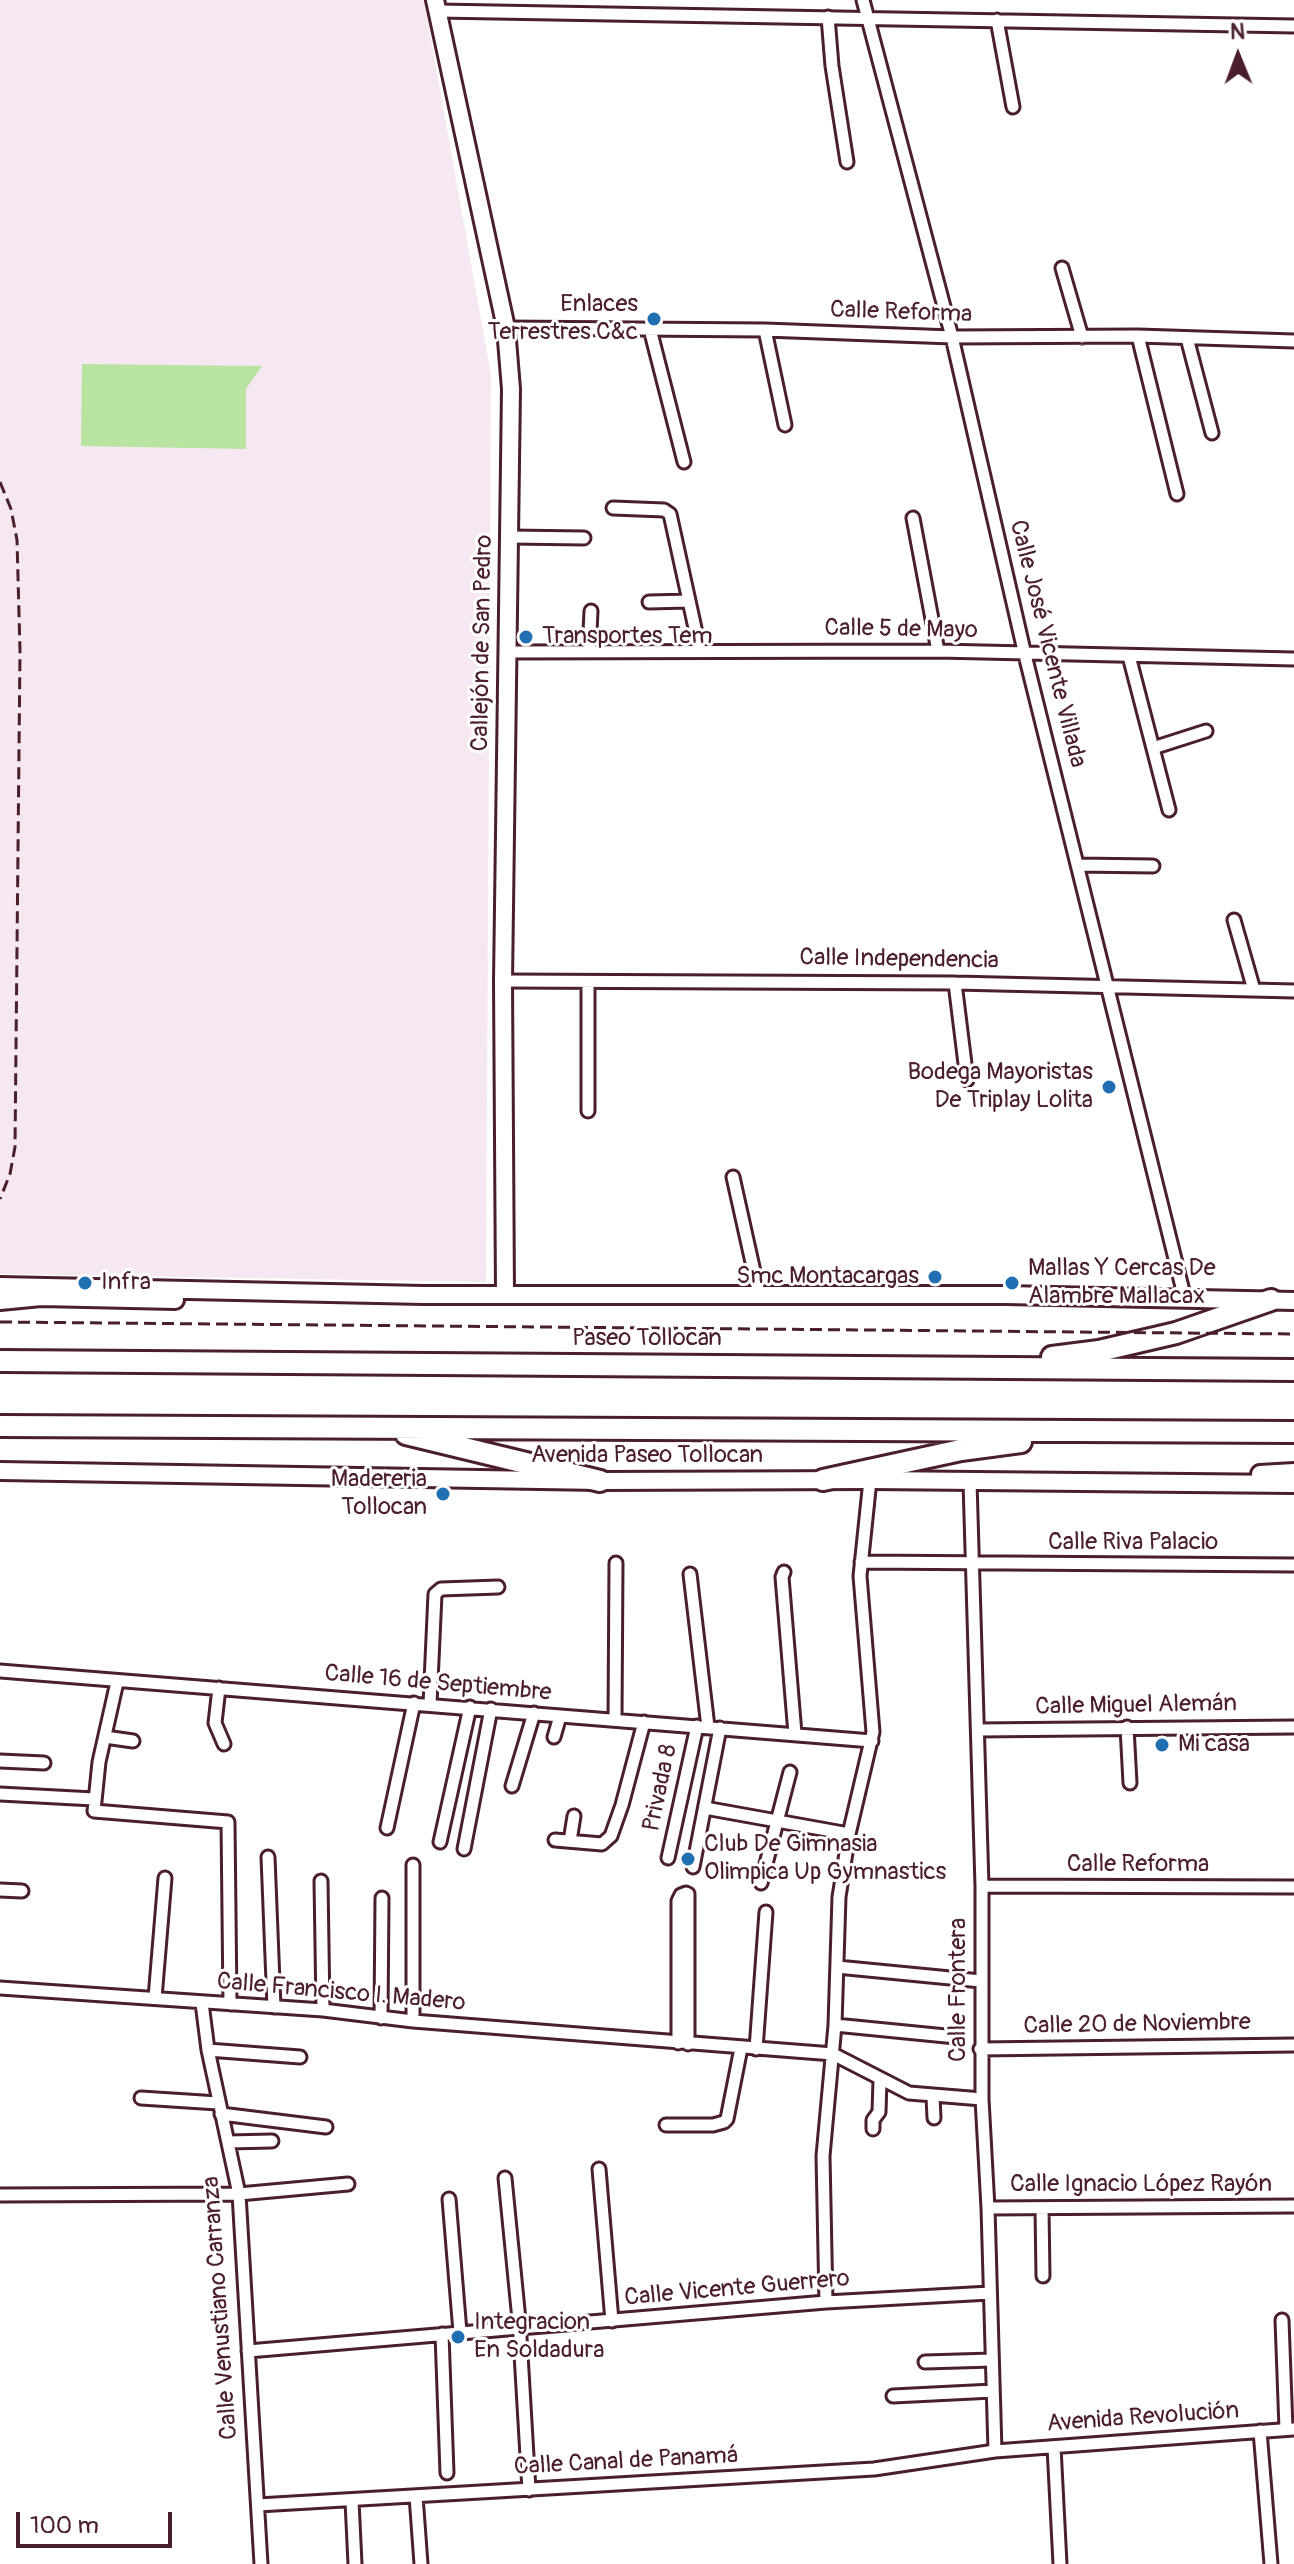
<!DOCTYPE html>
<meta charset="utf-8">
<style>
body{margin:0}
#map{position:relative;width:1294px;height:2564px;overflow:hidden;background:#fff;font-family:Pangolin,sans-serif}
canvas{display:block}
.north{position:absolute;left:1198px;top:16px;width:80px;height:80px;-webkit-text-stroke:6px #fff;paint-order:stroke;rotate:359deg;font-size:22px;font-weight:700;line-height:32px;text-align:center;color:#4a1f2b}
.north::after{content:'';display:block;margin:auto;width:28px;height:36px;background:#4a1f2b;clip-path:polygon(50% 0,100% 100%,50% 72%,0 100%)}
.scale{position:absolute;left:16px;top:2512px;width:156px;height:36px;box-sizing:border-box;border:4px solid #4a1f2b;border-top:0;padding-left:10px;font-size:24px;line-height:28px;white-space:nowrap;color:#4a1f2b;-webkit-text-stroke:6px #fff;paint-order:stroke}
</style>
<div id="map">
<canvas width="1294" height="2564"></canvas>
<div class="north">N</div>
<div class="scale">100 m</div>
</div>
<script>
const g = document.querySelector('canvas').getContext('2d');
g.lineJoin = 'round';
function fillPath(path, color) { g.fillStyle = color; g.fill(path, 'evenodd'); }
const poly = rows => new Path2D(rows.map(r => 'M' + r).join(''));
function strokePath(path, color, width, dash) { g.strokeStyle = color; g.lineWidth = width; g.lineCap = dash ? 'butt' : 'round'; g.setLineDash(dash || []); g.stroke(path); }
function label(font, color, halo, rows, align = 'center') {
  g.font = font + ' Pangolin,sans-serif'; g.lineWidth = 6; g.setLineDash([]); g.textBaseline = 'middle'; g.strokeStyle = halo; g.fillStyle = color; for (const [text, x, y, turn = 0] of rows) {
    g.save(); g.translate(x, y); g.rotate((+turn || 0) * Math.PI / 180); g.textAlign = isNaN(turn) ? turn : align; if (halo) g.strokeText(text, 0, 0); g.fillText(text, 0, 0); g.restore();
  }
}
fillPath(poly([
 [0,0,424,0,491,375,486,1282,0,1274]
]), '#f6e8f2');
fillPath(poly([
 [82,364,262,366,246,389,246,449,81,446]
]), '#b9e3a0');
const street = poly([
 [863,0,952,337,1025,655,1185,1299],
 [438,11,1294,26],
 [828,17,832,66,847,162],
 [997,20,1013,107],
 [1062,268,1082,337],
 [506,328,765,330,952,337,1138,336,1294,341],
 [650,329,684,462],
 [765,330,785,425],
 [1138,336,1177,494],
 [1187,338,1212,433],
 [613,508,664,510,670,514,700,651],
 [913,518,938,651],
 [510,537,584,538],
 [649,602,689,601],
 [507,652,938,651,1294,659],
 [589,652,591,611],
 [1129,656,1169,810],
 [1153,748,1206,731],
 [1077,865,1153,866],
 [1234,920,1254,990],
 [503,981,955,983,1294,991],
 [955,983,967,1080],
 [588,1111,588,982],
 [733,1177,759,1294],
 [970,1482,982,1886,982,2099,988,2208,995,2451],
 [861,1562,1294,1565],
 [784,1572,782,1577,795,1734],
 [690,1574,708,1727],
 [0,1671,872,1741],
 [117,1682,99,1762,94,1811,228,1822,230,2004],
 [219,1688,215,1723,224,1744],
 [430,1704,435,1594,441,1589,498,1587],
 [615,1719,616,1563],
 [1127,1727,1130,1783],
 [978,1730,1294,1727],
 [105,1737,133,1741],
 [554,1737,560,1716],
 [0,1761,44,1763],
 [512,1786,534,1713],
 [0,1794,94,1799],
 [705,1808,849,1834],
 [387,1828,414,1703],
 [555,1840,602,1844,611,1836,622,1805,644,1722],
 [570,1841,574,1816],
 [440,1842,470,1707],
 [464,1849,491,1709],
 [268,1857,274,2007],
 [668,1858,697,1726],
 [413,1865,413,2021],
 [693,1867,720,1728],
 [321,1881,323,2010],
 [761,1883,790,1772],
 [982,1886,1294,1887],
 [0,1890,22,1891],
 [837,1967,981,1981],
 [0,1988,323,2010,413,2021,833,2054,909,2093,982,2099],
 [155,1998,165,1878],
 [202,2003,208,2050,239,2194,261,2564],
 [381,2018,382,1898],
 [835,2025,956,2037],
 [678,2043,678,1901,681,1895,686,1893,688,1894,688,2044],
 [756,2049,766,1912],
 [980,2049,1294,2045],
 [208,2050,300,2057],
 [933,2097,934,2118],
 [141,2098,218,2103],
 [221,2114,326,2127],
 [666,2125,713,2125,724,2122,727,2119,741,2048],
 [873,2129,873,2120,879,2112,880,2080],
 [228,2142,272,2141],
 [599,2169,612,2321],
 [505,2178,519,2320,529,2490],
 [0,2195,239,2194,348,2184],
 [449,2199,460,2332],
 [988,2208,1294,2206],
 [1042,2208,1043,2276],
 [826,2302,823,2156,835,2025,839,1897,849,1834,873,1732,860,1576,870,1480],
 [1282,2320,1286,2429],
 [442,2334,447,2473],
 [248,2351,826,2302,990,2293],
 [925,2362,992,2360],
 [893,2396,993,2391],
 [1260,2431,1271,2564],
 [1054,2447,1060,2564],
 [416,2496,421,2564],
 [352,2501,355,2564],
 [258,2505,874,2469,995,2451,1294,2429]
]);
const secondary = poly([
 [435,0,506,328,511,389,503,981,505,1294],
 [0,1286,424,1295,1005,1295,1294,1301],
 [0,1301,41,1297,175,1300],
 [0,1471,600,1481,870,1480,1294,1484],
 [1260,1474,1294,1472]
]);
const highway = poly([
 [1052,1357,1099,1351,1176,1333,1271,1300],
 [0,1361,1294,1370],
 [0,1426,1294,1432],
 [406,1434,600,1481],
 [823,1480,961,1450,1021,1442]
]);
strokePath(street, '#4a1f2b', 17);
strokePath(secondary, '#4a1f2b', 22);
strokePath(highway, '#4a1f2b', 26);
strokePath(street, '#fff', 11);
strokePath(secondary, '#fff', 16);
strokePath(highway, '#fff', 20);
strokePath(poly([
 [0,482,11,509,17,540,20,651,15,1147,10,1174,0,1199],
 [0,1322,1294,1334]
]), '#4a1f2b', 3, [12, 6]);
for (const [x, y, r, color] of [
 [654,319,8,"#1f6fb2"],
 [526,637,8,"#1f6fb2"],
 [1109,1087,8,"#1f6fb2"],
 [935,1277,8,"#1f6fb2"],
 [85,1283,8,"#1f6fb2"],
 [1012,1283,8,"#1f6fb2"],
 [443,1494,8,"#1f6fb2"],
 [1162,1745,8,"#1f6fb2"],
 [688,1859,8,"#1f6fb2"],
 [458,2337,8,"#1f6fb2"]
]) { const dot = new Path2D(); dot.arc(x, y, r, 0, 2 * Math.PI); g.fillStyle = color; g.fill(dot); strokePath(dot, '#fff', 3); }
label('24px', '#4a1f2b', '#fff', [
 ["Enlaces",638,305,"right"],
 ["Terrestres C&c",638,333,"right"],
 ["Transportes Tem",542,637],
 ["Bodega Mayoristas",1093,1073,"right"],
 ["De Triplay Lolita",1093,1101,"right"],
 ["Mallas Y Cercas De",1028,1269],
 ["Alambre Mallacax",1028,1297],
 ["Smc Montacargas",919,1277,"right"],
 ["Infra",101,1283],
 ["Madereria",427,1480,"right"],
 ["Tollocan",427,1508,"right"],
 ["Mi casa",1178,1745],
 ["Club De Gimnasia",704,1845],
 ["Olimpica Up Gymnastics",704,1873],
 ["Integracion",474,2323],
 ["En Soldadura",474,2351]
], 'left');
label('24px', '#4a1f2b', '#fff', [
 ["Calle Reforma",901,313,2],
 ["Calle 5 de Mayo",901,630,1],
 ["Callejón de San Pedro",483,643,-89],
 ["Calle José Vicente Villada",1047,644,76],
 ["Calle Independencia",899,960,1],
 ["Paseo Tollocan",647,1339],
 ["Avenida Paseo Tollocan",647,1456],
 ["Calle Riva Palacio",1133,1543],
 ["Calle 16 de Septiembre",438,1684,5],
 ["Calle Miguel Alemán",1136,1706,-1],
 ["Privada 8",661,1788,-78],
 ["Calle Reforma",1138,1865],
 ["Calle Frontera",959,1990,-90],
 ["Calle Francisco I. Madero",341,1993,5],
 ["Calle 20 de Noviembre",1137,2025,-1],
 ["Calle Ignacio López Rayón",1141,2185],
 ["Calle Vicente Guerrero",737,2289,-5],
 ["Calle Venustiano Carranza",221,2308,-94],
 ["Avenida Revolución",1143,2418,-4],
 ["Calle Canal de Panamá",626,2462,-3]
]);
</script>
